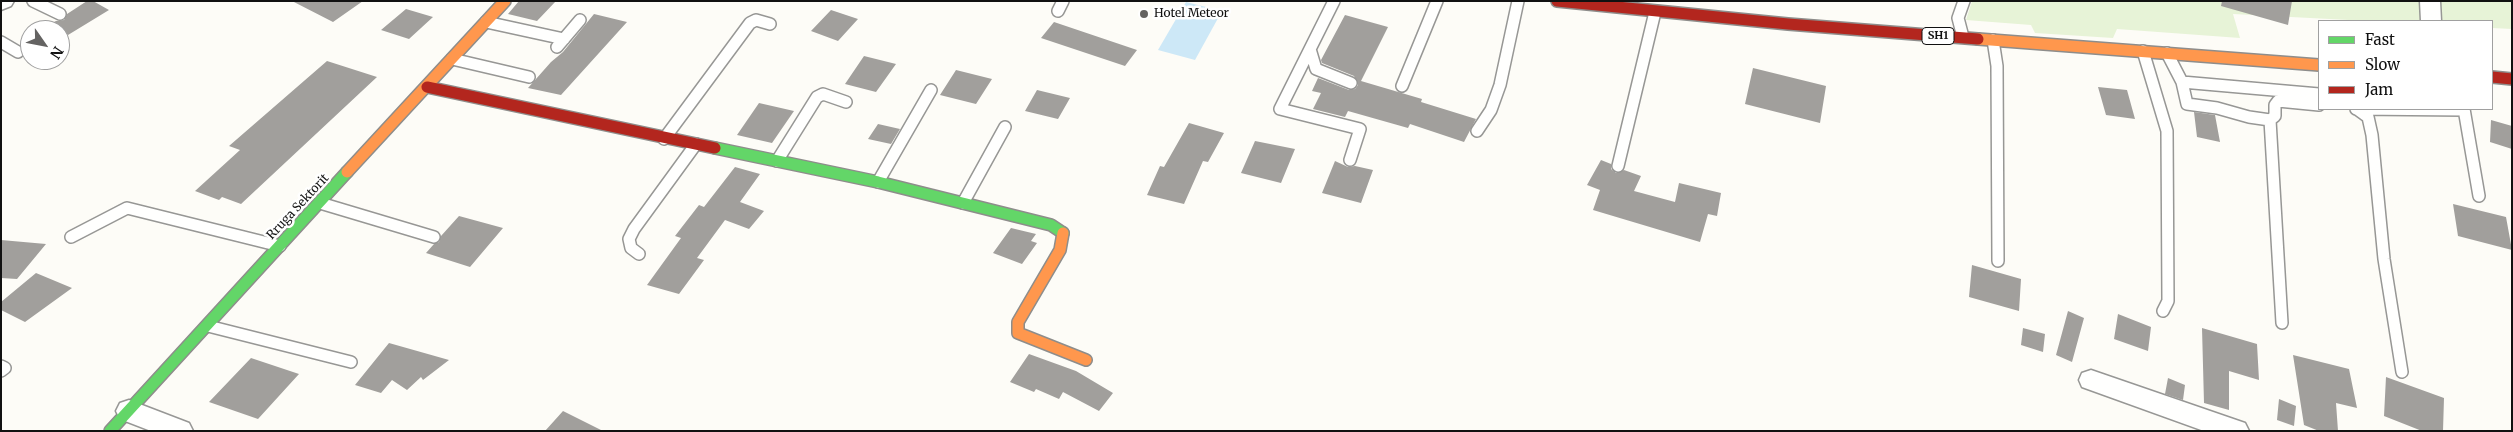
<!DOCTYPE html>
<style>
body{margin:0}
#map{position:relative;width:2513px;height:432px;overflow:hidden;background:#fdfcf7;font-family:Merriweather,serif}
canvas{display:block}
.frame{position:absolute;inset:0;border:2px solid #111;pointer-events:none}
.legend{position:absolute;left:2318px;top:20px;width:175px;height:90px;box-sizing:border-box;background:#fff;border:1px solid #a0a0a0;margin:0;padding:6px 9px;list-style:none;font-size:15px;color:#111}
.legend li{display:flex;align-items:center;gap:10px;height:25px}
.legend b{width:25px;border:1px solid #a0a0a0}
.north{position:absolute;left:20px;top:20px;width:50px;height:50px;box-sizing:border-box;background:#fff;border:1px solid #a0a0a0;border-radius:50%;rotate:123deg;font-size:14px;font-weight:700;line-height:20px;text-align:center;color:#111}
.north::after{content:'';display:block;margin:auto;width:18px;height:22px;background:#646362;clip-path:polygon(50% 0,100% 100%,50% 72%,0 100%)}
</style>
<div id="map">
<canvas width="2513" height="432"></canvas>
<div class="frame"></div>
<ul class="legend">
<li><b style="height:6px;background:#63d668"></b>Fast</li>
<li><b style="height:6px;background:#ff974d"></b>Slow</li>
<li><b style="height:6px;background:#b3261e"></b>Jam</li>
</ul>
<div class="north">N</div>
</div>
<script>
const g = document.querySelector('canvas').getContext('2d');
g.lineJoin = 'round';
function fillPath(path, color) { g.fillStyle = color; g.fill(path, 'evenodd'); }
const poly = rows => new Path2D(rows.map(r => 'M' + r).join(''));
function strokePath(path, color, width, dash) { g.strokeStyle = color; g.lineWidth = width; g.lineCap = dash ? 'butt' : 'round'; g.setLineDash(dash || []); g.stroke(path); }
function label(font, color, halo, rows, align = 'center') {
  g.font = font + ' Merriweather,serif'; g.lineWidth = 5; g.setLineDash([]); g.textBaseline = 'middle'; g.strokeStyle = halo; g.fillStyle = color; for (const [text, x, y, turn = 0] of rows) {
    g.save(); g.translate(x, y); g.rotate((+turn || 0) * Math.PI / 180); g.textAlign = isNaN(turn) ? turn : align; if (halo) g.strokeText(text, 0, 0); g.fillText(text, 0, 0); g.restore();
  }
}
fillPath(poly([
 [1972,1,2512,1,2512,29,2492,28,2492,21,2368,21,2233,14,2240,38,2117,29,2113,38,2035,33,2031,25,1966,20]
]), '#e7f3d7');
fillPath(poly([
 [1186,2,1222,11,1195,60,1158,50]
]), '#cde8f7');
fillPath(poly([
 [87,1,93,1,109,10,68,35,50,24,56,21,64,20,67,14],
 [292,1,363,1,333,22],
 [519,1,556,1,537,21,508,14],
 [2222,1,2292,1,2288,25,2221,6],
 [406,9,433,17,409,39,381,30],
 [831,10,858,19,838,41,811,31],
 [594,14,627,22,561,95,528,88,551,62,563,52],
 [1345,15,1388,27,1361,81,1422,99,1421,102,1476,119,1464,142,1410,124,1408,128,1348,111,1345,117,1313,109,1321,93,1312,91,1318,78,1349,90,1355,89,1358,85,1354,76,1322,63,1321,60],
 [1054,22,1137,50,1125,66,1041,38],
 [864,56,896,64,876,92,845,84],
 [327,61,377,77,241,204,222,197,219,200,195,191,240,150,229,146],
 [1753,68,1826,86,1820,123,1745,104],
 [956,70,992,79,976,104,940,95],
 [2098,87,2127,90,2135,119,2106,115],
 [1037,90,1070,98,1058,119,1025,111],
 [759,103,794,111,772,143,737,135],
 [2194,112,2215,115,2220,142,2197,137],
 [2491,120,2512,126,2512,149,2490,142],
 [1189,123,1224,133,1208,162,1203,161,1184,204,1147,195,1160,166,1164,167],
 [878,124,900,129,891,144,868,139],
 [1255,141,1295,149,1281,183,1241,173],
 [1601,160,1611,164,1611,169,1616,173,1624,170,1641,176,1634,191,1675,202,1679,183,1721,193,1717,216,1708,214,1700,242,1593,210,1600,190,1587,185],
 [1335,161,1348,167,1355,166,1373,170,1361,203,1322,193],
 [735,167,760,174,740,202,764,211,749,229,725,220,697,258,704,260,679,294,647,285,681,238,675,236,699,205,704,207],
 [2453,204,2506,217,2512,250,2458,236],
 [459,216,503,228,470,267,426,253,434,244,439,242,441,236],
 [1011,228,1036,234,1031,241,1037,243,1022,264,993,253],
 [1,240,46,244,17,279,1,278],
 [1972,265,2021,279,2019,311,1969,297],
 [36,273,72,288,25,322,1,310,1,302],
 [2068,311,2084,318,2072,362,2056,355],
 [2118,314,2151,327,2148,351,2114,339],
 [2023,328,2045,334,2043,352,2021,345],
 [2202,328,2257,344,2259,380,2229,371,2229,410,2204,403],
 [389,343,449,360,423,380,421,377,407,390,392,380,381,393,355,385],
 [1029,354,1076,371,1113,393,1099,411,1063,392,1059,399,1036,389,1034,392,1010,382],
 [2293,355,2349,369,2357,408,2336,403,2338,431,2319,431,2304,425],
 [251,358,299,374,258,419,209,402],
 [2386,377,2444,398,2443,431,2422,431,2384,416],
 [2168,378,2185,385,2183,400,2165,394],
 [2279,399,2296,406,2294,426,2277,420],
 [563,411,603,431,545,431]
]), '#a19f9c');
const lane = poly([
 [33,1,60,14],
 [1334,1,1280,109,1360,129,1350,160],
 [1058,11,1063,1],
 [486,22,564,39],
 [1963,37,1958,18,1964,1],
 [1993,40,1997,66,1998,261],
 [1,42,18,52],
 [557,47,580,20],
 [1310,49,1316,69,1351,83],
 [2143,51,2167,131,2168,301,2163,311],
 [2167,53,2182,82,2319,94],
 [452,59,529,77],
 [2182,82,2187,104,2217,108,2249,117,2270,120,2275,116,2275,105,2278,101,2319,105],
 [1402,86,1437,1],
 [2356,109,2464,110],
 [2357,109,2368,117,2372,135,2384,259,2402,372],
 [2464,109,2479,196],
 [2270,120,2282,323],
 [1477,131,1491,110,1500,85,1518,1],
 [664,139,750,23,756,20,770,24],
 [777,161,817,97,823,94,846,102],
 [1618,166,1655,12],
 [878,182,931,90],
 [320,203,434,237],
 [963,203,1005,127],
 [71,237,127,208,280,246],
 [639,254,631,248,629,239,634,229,696,144],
 [208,326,351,362],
 [1,366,5,368,1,371]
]);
const street = poly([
 [1,1,14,1,11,6,1,10,1,1],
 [2420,1,2440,1,2441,21,2421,21,2420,1],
 [2091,370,2245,423,2249,431,2204,431,2082,387,2079,380,2082,373,2091,370],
 [129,400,189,423,193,431,151,431,120,419,116,411,120,403,129,400]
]);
const fast = poly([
 [715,148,878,182,1051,225,1063,233],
 [110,431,347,172]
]);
const slow = poly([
 [1978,39,2319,65],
 [347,172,505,1],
 [1063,233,1060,250,1018,322,1018,333,1086,360]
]);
const jam = poly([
 [1557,1,1788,24,1978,39],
 [2492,77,2512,79],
 [427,87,715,148]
]);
strokePath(lane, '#979795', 14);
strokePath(street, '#979795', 3);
strokePath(fast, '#8e8d8b', 14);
strokePath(slow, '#8e8d8b', 14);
strokePath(jam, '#8e8d8b', 14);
strokePath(lane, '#fffffe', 11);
fillPath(street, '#fffffe');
strokePath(fast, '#63d668', 11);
strokePath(slow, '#ff974d', 11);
strokePath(jam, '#b3261e', 11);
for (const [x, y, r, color] of [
 [1144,14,5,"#646362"]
]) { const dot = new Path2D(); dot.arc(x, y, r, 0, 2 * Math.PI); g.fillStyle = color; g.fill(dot); strokePath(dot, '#fff', 2); }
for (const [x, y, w] of [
 [1938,36,32]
]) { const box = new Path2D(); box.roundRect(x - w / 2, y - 8.5, w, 17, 4); g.fillStyle = '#fff'; g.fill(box); strokePath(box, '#111', 1); }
label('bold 11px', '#111', null, [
 ["SH1",1938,36]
]);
label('12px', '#111', '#fff', [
 ["Hotel Meteor",1154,14]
], 'left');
label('12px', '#111', '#fff', [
 ["Rruga Sektorit",298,207,-47]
]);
</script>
